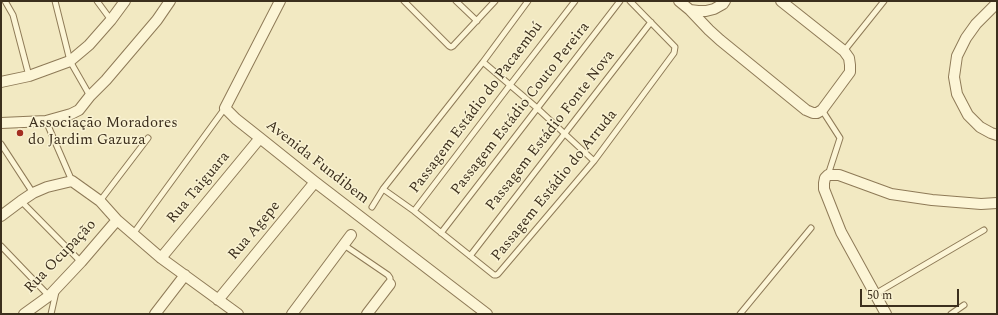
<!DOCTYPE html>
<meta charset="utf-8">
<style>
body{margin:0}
#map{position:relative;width:998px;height:315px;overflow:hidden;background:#f2e9c2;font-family:Spectral,serif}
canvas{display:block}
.frame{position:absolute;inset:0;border:2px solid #3c2f1d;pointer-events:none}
.scale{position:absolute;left:860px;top:289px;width:99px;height:18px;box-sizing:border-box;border:2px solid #3c2f1d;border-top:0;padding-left:5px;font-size:12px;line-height:14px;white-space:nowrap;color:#3c2f1d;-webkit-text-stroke:3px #f9f2d2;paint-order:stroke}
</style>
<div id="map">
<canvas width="998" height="315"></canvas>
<div class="frame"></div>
<div class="scale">50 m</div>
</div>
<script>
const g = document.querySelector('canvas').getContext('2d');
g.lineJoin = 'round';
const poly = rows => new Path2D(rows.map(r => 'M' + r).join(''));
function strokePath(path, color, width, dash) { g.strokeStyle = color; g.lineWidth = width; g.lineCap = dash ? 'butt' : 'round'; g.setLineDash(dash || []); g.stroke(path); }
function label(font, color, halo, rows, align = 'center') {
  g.font = font + ' Spectral,serif'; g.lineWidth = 3; g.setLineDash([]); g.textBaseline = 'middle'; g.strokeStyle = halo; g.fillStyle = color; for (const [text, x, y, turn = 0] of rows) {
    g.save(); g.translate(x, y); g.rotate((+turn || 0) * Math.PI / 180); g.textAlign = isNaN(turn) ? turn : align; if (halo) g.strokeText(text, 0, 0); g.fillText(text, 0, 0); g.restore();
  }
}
const service = poly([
 [5,1,13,15,29,76],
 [55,1,70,61,90,96],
 [97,1,111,20],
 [404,1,449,46,451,47,453,46,495,1],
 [456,1,477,21],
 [844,51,884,1],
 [483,62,537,108,594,161],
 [822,110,840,138,828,175],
 [46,121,72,181],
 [1,144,33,193],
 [383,189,414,211,494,275,496,275,498,274,594,161,674,53,675,47,630,1],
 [21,201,81,262],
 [100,201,148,138],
 [372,207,383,189,483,62,528,1],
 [414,211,510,85,575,1],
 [441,233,620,1],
 [133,234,225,108],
 [344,245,388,275,390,278,390,284],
 [1,246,49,296],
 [470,256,651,22],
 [875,294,984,230],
 [51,314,56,292],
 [740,314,811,228],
 [951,314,964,305]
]);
const minor = poly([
 [280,1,225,108,236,119,260,138,315,182,487,314],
 [679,1,690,10,709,30,720,40,806,110,813,113,817,113,822,110,850,72,850,65,849,58,844,51,781,1],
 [997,3,976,24,966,38,957,56,954,77,957,94,968,115,980,127,991,133,997,135],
 [690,10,698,11,706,11,714,9,723,4,725,1],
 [1,82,29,76,70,61,89,45,111,20,125,1],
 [1,123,46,121,71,114,79,110,90,96,106,80,157,20,170,1],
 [1,216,21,201,33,193,47,187,72,181,100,201,117,220,161,258,238,314],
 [161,258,260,138],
 [218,300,315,182],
 [24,314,49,296,81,262,117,220],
 [155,314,185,275],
 [292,314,351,235],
 [367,314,390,284],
 [886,314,841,232,824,189,824,183,825,178,828,175,839,175,891,194,932,200,981,204,997,203]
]);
strokePath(service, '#8e7a57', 7);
strokePath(minor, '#8e7a57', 12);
strokePath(service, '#fcf5d6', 5);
strokePath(minor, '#fcf5d6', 10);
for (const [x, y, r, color] of [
 [20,133,4,"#a32e21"]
]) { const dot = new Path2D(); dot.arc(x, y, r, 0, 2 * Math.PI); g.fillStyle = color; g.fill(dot); strokePath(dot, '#f9f2d2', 1.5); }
label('15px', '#3c2f1d', '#f9f2d2', [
 ["Passagem Estádio do Pacaembú",477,108,-53],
 ["Passagem Estádio Couto Pereira",521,109,-52],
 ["Passagem Estádio Fonte Nova",551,131,-52],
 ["Avenida Fundibem",317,163,38],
 ["Passagem Estádio do Arruda",555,186,-51],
 ["Rua Taiguara",199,188,-50],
 ["Rua Agepe",255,231,-50],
 ["Rua Ocupação",61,257,-46]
]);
label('15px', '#3c2f1d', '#f9f2d2', [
 ["Associação Moradores",28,124],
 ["do Jardim Gazuza",28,141]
], 'left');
</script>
